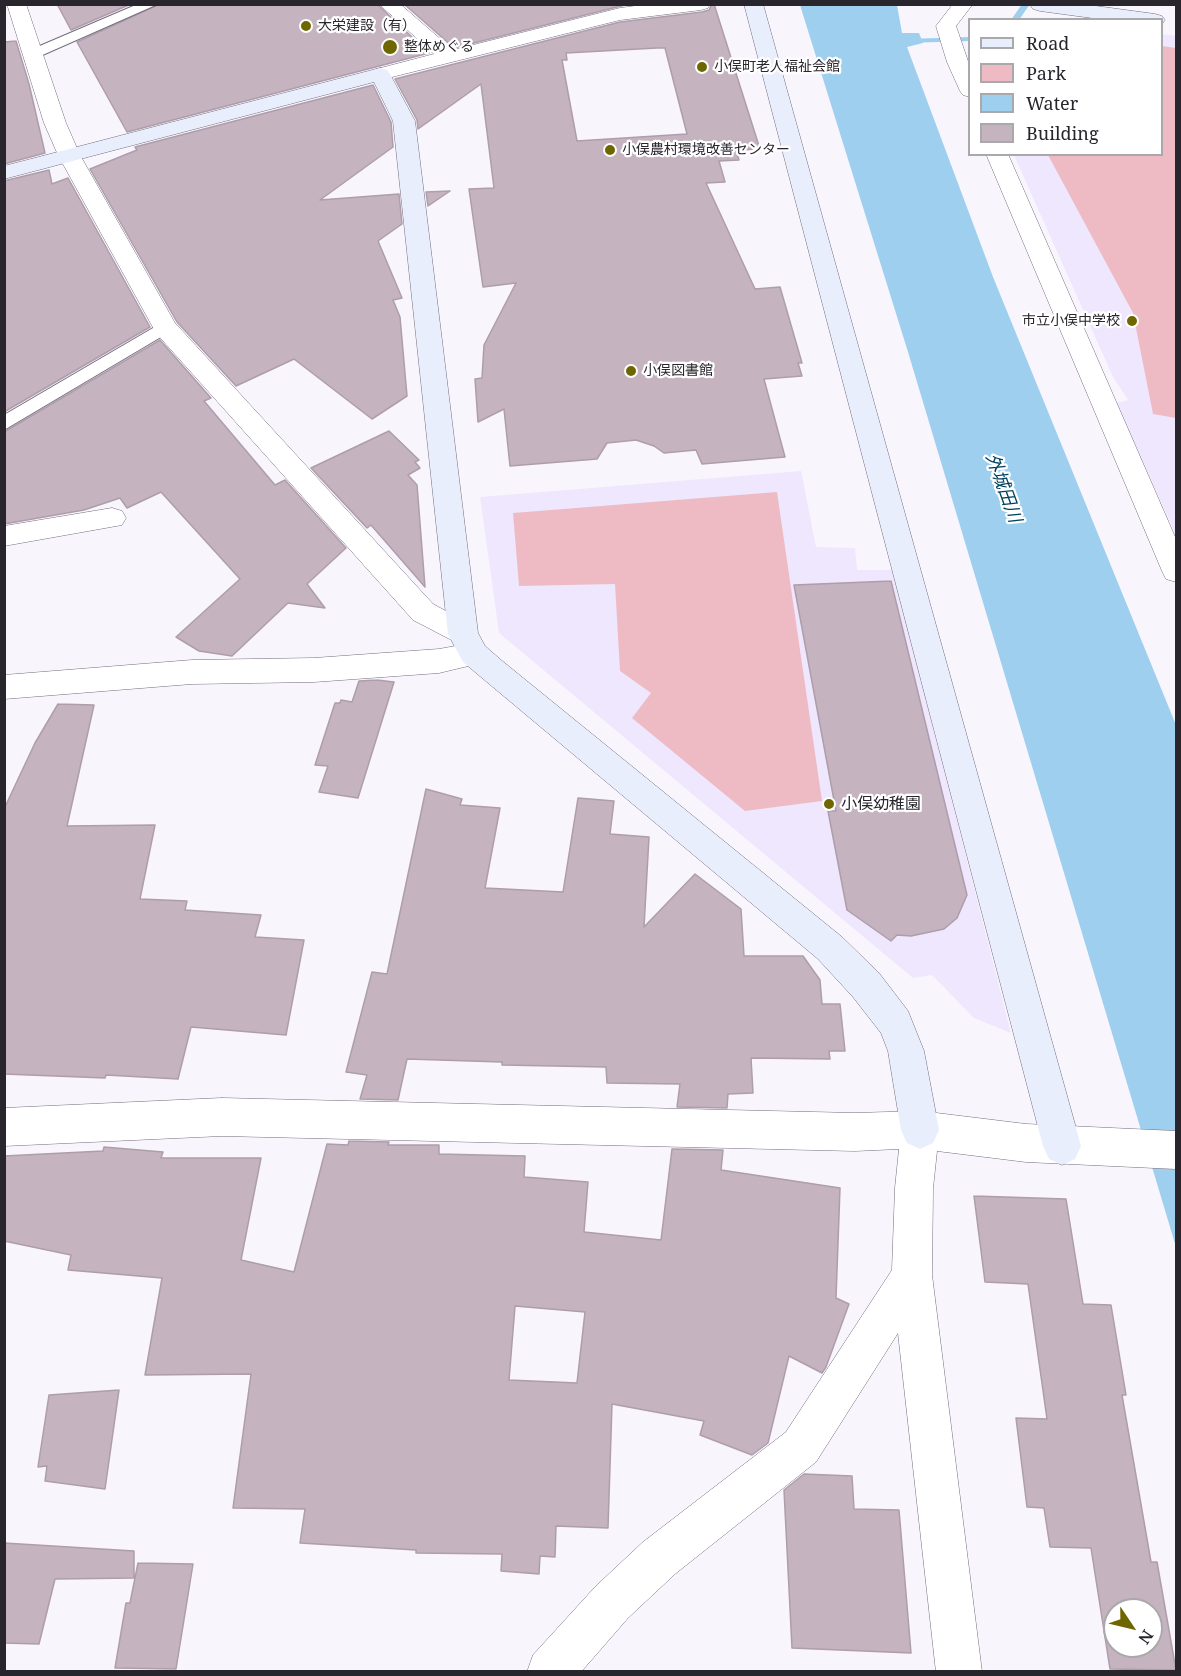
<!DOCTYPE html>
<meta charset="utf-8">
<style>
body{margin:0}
#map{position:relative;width:1181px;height:1676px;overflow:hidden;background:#f8f5fd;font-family:"Noto Serif",serif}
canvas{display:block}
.frame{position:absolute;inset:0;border:6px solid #28252c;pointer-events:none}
.legend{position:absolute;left:968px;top:18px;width:195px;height:138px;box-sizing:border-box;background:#fff;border:2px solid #a9a8ab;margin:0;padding:8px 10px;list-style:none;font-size:18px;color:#28252c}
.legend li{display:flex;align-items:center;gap:12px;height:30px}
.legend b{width:30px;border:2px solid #a9a8ab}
.north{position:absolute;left:1103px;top:1598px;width:60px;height:60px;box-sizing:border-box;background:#fff;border:2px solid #a9a8ab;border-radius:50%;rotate:125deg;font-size:16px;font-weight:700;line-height:24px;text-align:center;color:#28252c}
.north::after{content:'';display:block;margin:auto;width:21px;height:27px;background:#6e6700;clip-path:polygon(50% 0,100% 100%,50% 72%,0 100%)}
</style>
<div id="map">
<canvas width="1181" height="1676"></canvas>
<div class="frame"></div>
<ul class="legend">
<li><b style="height:8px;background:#e9eefd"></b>Road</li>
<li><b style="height:16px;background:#eebbc4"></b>Park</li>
<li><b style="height:16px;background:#9fcfef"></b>Water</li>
<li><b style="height:16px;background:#c5b3c0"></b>Building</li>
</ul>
<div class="north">N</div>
</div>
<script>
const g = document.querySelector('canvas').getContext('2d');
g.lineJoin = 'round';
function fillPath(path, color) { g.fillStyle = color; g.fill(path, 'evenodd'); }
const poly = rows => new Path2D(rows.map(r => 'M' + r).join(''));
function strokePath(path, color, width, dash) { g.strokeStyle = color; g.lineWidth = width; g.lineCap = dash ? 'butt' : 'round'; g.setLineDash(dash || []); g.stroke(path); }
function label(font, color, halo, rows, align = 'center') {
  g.font = font + ' "Noto Serif","Noto Sans JP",serif'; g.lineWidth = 4.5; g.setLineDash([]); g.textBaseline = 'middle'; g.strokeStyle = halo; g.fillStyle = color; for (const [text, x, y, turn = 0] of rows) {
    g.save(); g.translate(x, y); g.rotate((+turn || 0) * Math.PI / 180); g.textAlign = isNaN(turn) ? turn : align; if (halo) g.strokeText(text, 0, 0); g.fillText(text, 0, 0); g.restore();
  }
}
fillPath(poly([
 [1162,34,1176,36,1176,535,1116,403,1128,400,1113,377,1014,155,1162,154],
 [801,471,816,547,855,548,857,570,893,570,1011,1033,974,1018,932,975,913,978,499,633,480,497]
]), '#efe7fd');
fillPath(poly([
 [1162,46,1176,48,1176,418,1153,414,1133,313,1048,155,1162,154],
 [777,492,822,801,745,811,632,718,651,693,620,671,615,584,519,586,513,513]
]), '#eebbc4');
fillPath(poly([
 [800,5,897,5,902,33,919,33,923,43,907,47,993,277,1176,725,1176,1247,908,352]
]), '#9fcfef');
fillPath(poly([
 [1022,4,1030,4,1019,20,1011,20,1022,4],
 [970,37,970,41,906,43,902,41,906,39,970,37]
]), '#9fcfef');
const building = poly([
 [57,4,131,4,71,30,57,4],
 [160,4,377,4,429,53,127,132,77,42,160,4],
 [404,4,629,4,454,48,404,4],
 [712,4,714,4,760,149,736,150,739,160,719,161,725,182,706,183,755,289,780,287,802,363,798,363,802,376,764,379,785,457,702,464,696,450,664,453,654,446,636,440,607,443,597,459,510,466,504,409,478,422,475,379,482,378,484,345,516,283,483,287,469,189,494,188,481,84,418,129,417,120,395,79,620,22,702,12,709,10,712,4],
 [657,48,665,48,687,134,577,141,562,60,567,60,566,53,657,48],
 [16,41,29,84,45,153,4,164,4,42,16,41],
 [373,85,391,122,393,147,320,200,399,194,402,224,378,241,402,298,393,300,400,317,407,396,372,419,294,359,236,386,177,322,90,169,137,150,135,147,373,85],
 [49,170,52,184,68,178,150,327,4,412,4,181,49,170],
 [450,191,428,206,426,192,450,191],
 [160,340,211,398,204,401,275,485,285,480,346,548,307,584,325,608,288,603,232,656,199,651,176,637,240,579,161,492,127,508,120,498,84,510,4,524,4,432,160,340],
 [389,431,419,460,415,462,420,468,408,475,417,485,425,587,371,525,367,528,311,468,389,431],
 [891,581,967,895,957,918,944,929,911,936,897,935,891,941,847,910,828,811,836,811,794,585,891,581],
 [377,680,394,682,358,798,319,792,328,766,315,765,335,703,340,703,341,700,352,702,359,681,377,680],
 [58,704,94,705,67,826,155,825,140,899,187,901,185,910,261,915,255,937,304,940,286,1035,191,1027,178,1079,106,1075,105,1078,4,1074,4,809,35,743,58,704],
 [426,789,462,799,460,805,500,808,485,888,563,892,578,798,614,801,610,834,649,837,644,927,695,874,741,909,744,956,803,956,820,980,822,1004,840,1004,845,1051,829,1051,830,1059,751,1058,753,1093,728,1094,727,1108,677,1107,680,1084,607,1083,606,1067,502,1065,502,1062,407,1059,398,1100,360,1099,367,1075,346,1072,372,972,387,974,426,789],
 [349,1141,389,1142,388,1145,439,1145,439,1154,525,1156,524,1177,588,1182,584,1232,661,1240,672,1149,723,1150,721,1170,840,1188,836,1298,849,1304,826,1367,822,1373,789,1356,768,1443,752,1455,700,1435,704,1421,612,1404,608,1528,556,1526,555,1557,540,1556,539,1574,501,1571,502,1554,416,1553,416,1550,300,1543,305,1509,233,1508,251,1374,145,1375,162,1278,68,1270,71,1255,4,1241,4,1156,103,1151,104,1147,163,1152,161,1158,261,1158,241,1260,294,1272,327,1144,348,1145,349,1141],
 [515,1306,585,1312,577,1383,509,1380,515,1306],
 [974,1196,1066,1199,1083,1304,1111,1305,1126,1395,1122,1395,1151,1562,1157,1562,1176,1670,1110,1669,1091,1548,1050,1547,1044,1508,1027,1507,1016,1418,1047,1419,1028,1284,985,1282,974,1196],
 [1115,1610,1151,1610,1151,1646,1115,1646,1115,1610],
 [119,1390,105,1489,45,1481,47,1466,38,1467,49,1395,119,1390],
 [804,1474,852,1476,854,1509,899,1510,911,1653,792,1648,784,1490,804,1474],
 [4,1543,134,1551,134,1578,55,1579,39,1644,4,1643,4,1543],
 [138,1563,193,1564,176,1669,115,1668,126,1603,130,1603,138,1563]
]);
fillPath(building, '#c5b3c0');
strokePath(building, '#ae9daa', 1.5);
const lane = poly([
 [138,4,158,4,38,57,28,57,26,54,28,51,138,4],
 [165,321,171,323,174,327,171,331,4,430,4,415,165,321]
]);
const street = poly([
 [7,4,26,4,66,123,80,155,175,323,433,604,473,626,478,634,472,643,485,646,489,654,485,662,439,673,314,682,192,684,4,699,4,675,192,660,314,658,439,649,461,645,413,620,156,333,58,155,44,123,7,4],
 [379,4,400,4,453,50,620,8,650,4,710,4,708,8,701,10,620,20,380,80,373,78,370,74,373,70,434,54,379,4],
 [953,4,973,4,956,26,970,67,970,97,963,95,960,91,947,62,936,26,953,4],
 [986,154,1008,154,1176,539,1176,582,1166,579,1162,571,986,154],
 [112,508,122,511,126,518,122,525,4,546,4,526,112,508],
 [222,1098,855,1113,920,1111,1026,1124,1176,1131,1176,1169,1026,1162,937,1151,933,1188,932,1275,982,1672,936,1672,898,1333,816,1462,675,1574,628,1618,581,1672,527,1672,533,1655,596,1586,643,1542,786,1432,892,1270,895,1188,899,1149,855,1151,222,1136,4,1146,4,1108,222,1098]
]);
const secondary = poly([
 [744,4,763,4,1081,1146,1075,1159,1062,1165,1049,1159,1043,1146,744,4],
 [1081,4,1155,14,1162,16,1165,20,1162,24,1162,20,1107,20,1040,11,1033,9,1030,5,1081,4],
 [380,68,387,70,390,74,415,121,478,633,485,646,501,660,842,937,879,973,908,1011,924,1051,939,1130,933,1143,920,1149,907,1143,901,1130,888,1051,881,1033,853,997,818,959,463,662,448,634,393,121,374,82,4,179,4,166,380,68]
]);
strokePath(lane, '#746d7e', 2);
strokePath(street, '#746d7e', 1);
strokePath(secondary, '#746d7e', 1);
fillPath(lane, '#fff');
fillPath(street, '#fff');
fillPath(secondary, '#e9eefd');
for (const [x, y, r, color] of [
 [306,26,6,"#6e6700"],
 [390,47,8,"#6e6700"],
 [702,67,6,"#6e6700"],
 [610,150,6,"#6e6700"],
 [1132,321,6,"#6e6700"],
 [631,371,6,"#6e6700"],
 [829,804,6,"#6e6700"]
]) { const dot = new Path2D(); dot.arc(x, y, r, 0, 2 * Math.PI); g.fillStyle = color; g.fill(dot); strokePath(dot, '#fff', 2); }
label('14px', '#28252c', '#fff', [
 ["大栄建設（有）",318,26],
 ["整体めぐる",404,47],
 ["小俣町老人福祉会館",714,67],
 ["小俣農村環境改善センター",622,150],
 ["市立小俣中学校",1120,321,"right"],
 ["小俣図書館",643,371]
], 'left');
label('16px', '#28252c', '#fff', [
 ["小俣幼稚園",841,804]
], 'left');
label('italic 18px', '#004260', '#fff', [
 ["外城田川",1003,488,70]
]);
</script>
